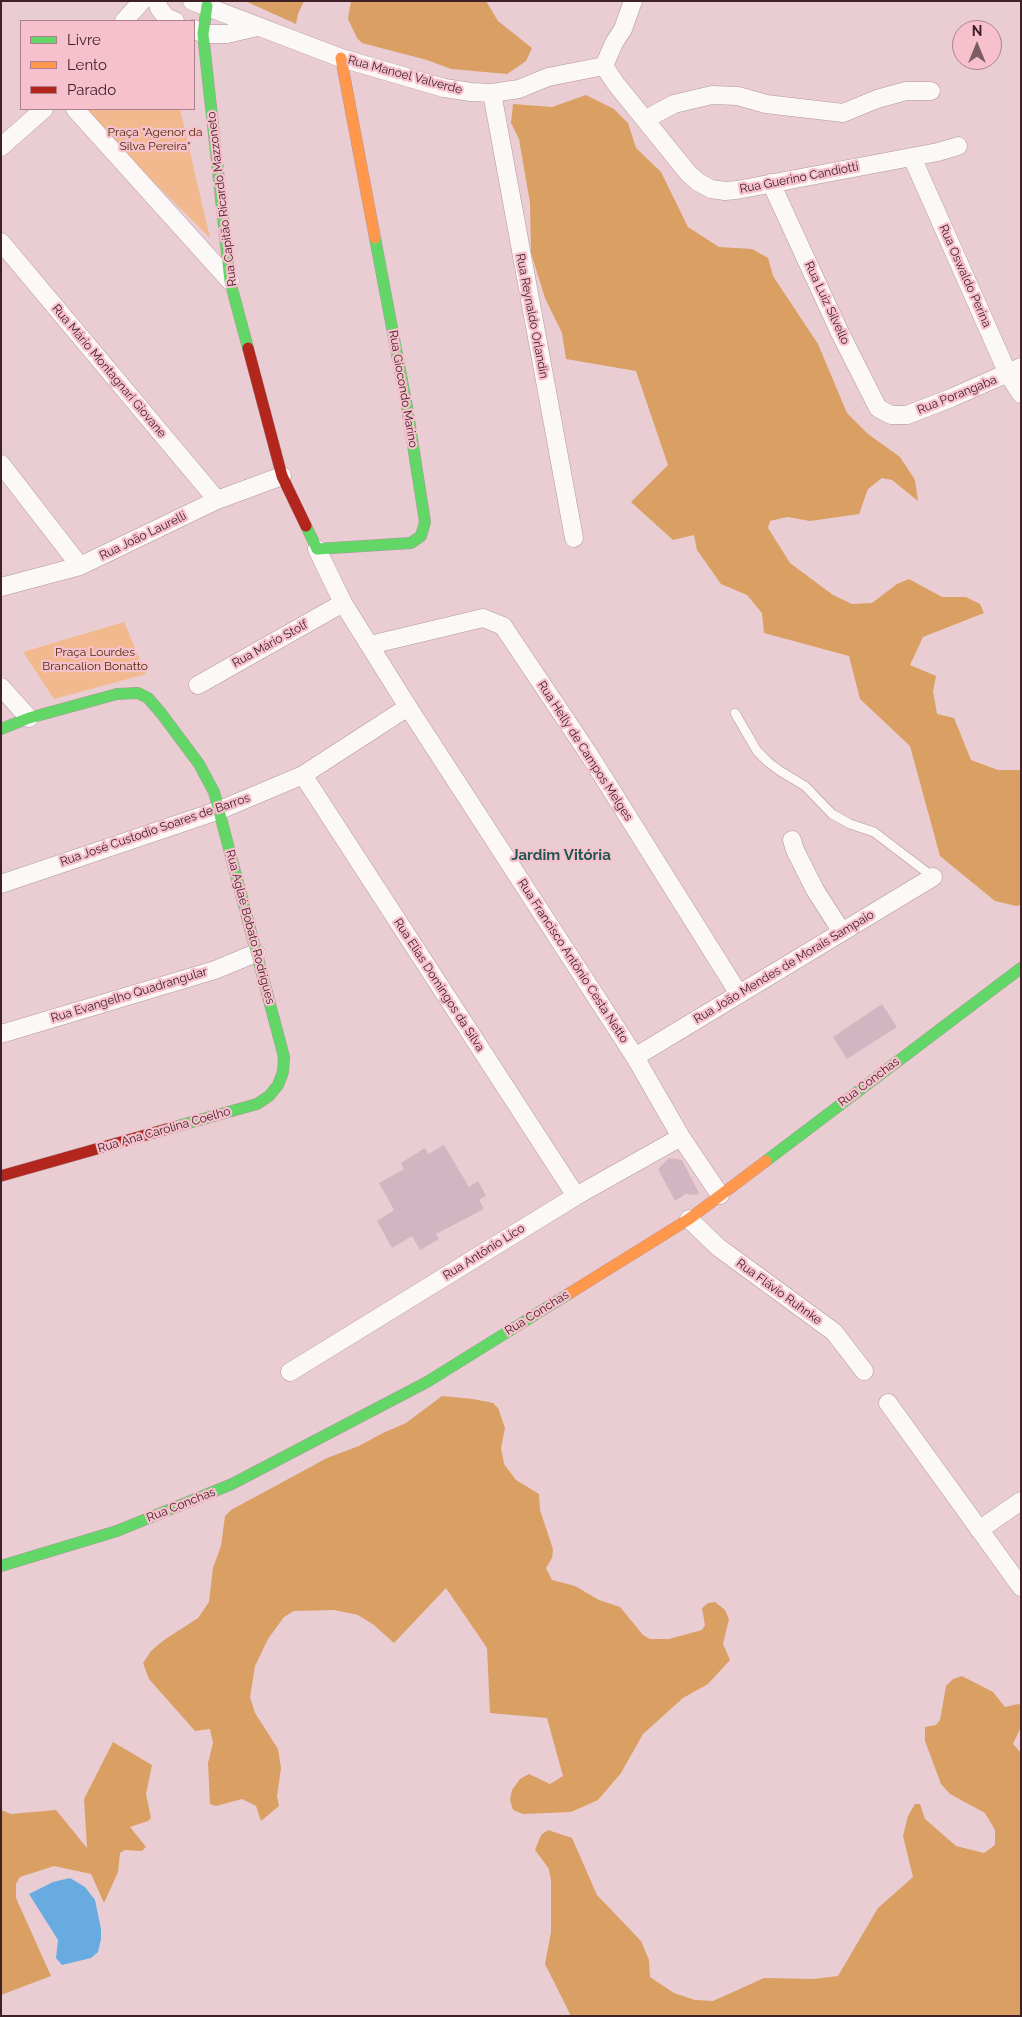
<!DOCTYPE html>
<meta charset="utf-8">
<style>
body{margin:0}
#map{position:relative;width:1022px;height:2017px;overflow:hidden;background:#eacdd3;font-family:Raleway,sans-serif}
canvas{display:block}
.frame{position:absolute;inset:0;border:2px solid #402028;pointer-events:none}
.legend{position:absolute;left:20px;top:20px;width:175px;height:90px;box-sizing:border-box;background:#f6c1cd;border:1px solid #ad818b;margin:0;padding:6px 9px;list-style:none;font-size:15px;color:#402028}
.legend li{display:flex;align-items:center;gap:10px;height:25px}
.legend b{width:25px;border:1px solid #ad818b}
.north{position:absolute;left:952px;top:20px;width:50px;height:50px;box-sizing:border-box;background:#f6c1cd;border:1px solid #ad818b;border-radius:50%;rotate:0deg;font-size:14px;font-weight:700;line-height:20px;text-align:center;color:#402028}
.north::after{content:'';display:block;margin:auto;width:18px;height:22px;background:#7c5d64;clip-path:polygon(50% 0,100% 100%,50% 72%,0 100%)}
</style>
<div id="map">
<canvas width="1022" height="2017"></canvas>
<div class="frame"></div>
<ul class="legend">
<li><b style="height:6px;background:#63d668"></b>Livre</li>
<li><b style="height:6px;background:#ff974d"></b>Lento</li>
<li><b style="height:6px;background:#b3261e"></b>Parado</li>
</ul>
<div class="north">N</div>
</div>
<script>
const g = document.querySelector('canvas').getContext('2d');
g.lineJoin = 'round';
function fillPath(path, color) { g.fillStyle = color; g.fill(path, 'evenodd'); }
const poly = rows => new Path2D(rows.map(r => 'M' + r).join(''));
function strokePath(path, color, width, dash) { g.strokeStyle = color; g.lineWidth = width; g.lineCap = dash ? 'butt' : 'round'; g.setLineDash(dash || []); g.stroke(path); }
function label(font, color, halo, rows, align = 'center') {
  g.font = font + ' Raleway,sans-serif'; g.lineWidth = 4.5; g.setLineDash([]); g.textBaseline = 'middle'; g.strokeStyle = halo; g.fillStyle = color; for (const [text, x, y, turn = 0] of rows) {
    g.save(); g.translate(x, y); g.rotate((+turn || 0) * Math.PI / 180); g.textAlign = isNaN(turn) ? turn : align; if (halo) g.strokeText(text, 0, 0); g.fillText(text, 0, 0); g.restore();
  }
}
fillPath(poly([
 [80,109,180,109,210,238],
 [124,622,146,674,54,699,23,652]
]), '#f2b98e');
fillPath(poly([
 [245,1,304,1,298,14,296,24],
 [351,1,486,1,498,21,532,48,526,61,507,74,451,69,427,60,362,43,357,38,348,19],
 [586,95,614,109,628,123,636,148,661,172,688,227,719,247,752,249,768,258,773,276,818,344,847,413,868,434,900,457,915,480,918,501,892,480,882,478,868,489,859,514,810,521,787,517,770,521,768,528,790,563,833,595,852,604,872,603,897,584,909,579,942,597,966,597,980,604,984,613,923,637,910,665,936,676,933,691,937,714,954,718,971,760,998,770,1021,770,1021,905,1016,906,995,901,940,856,910,746,860,699,849,656,764,633,762,613,747,595,721,584,697,550,694,535,673,540,631,502,668,465,636,371,566,359,562,333,545,298,531,253,530,203,519,139,511,123,513,104,552,107],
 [442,1396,473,1399,493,1403,498,1408,505,1428,501,1448,504,1464,516,1480,539,1494,540,1510,553,1549,552,1558,546,1568,552,1580,575,1586,599,1600,620,1607,643,1635,650,1639,669,1639,702,1630,705,1625,702,1608,708,1603,715,1602,725,1610,729,1619,723,1644,730,1660,708,1684,683,1698,643,1734,621,1773,598,1800,571,1812,523,1814,513,1810,510,1800,512,1790,520,1779,529,1774,550,1784,563,1776,547,1718,490,1713,487,1648,446,1588,394,1643,374,1625,358,1615,334,1610,294,1611,284,1617,268,1639,255,1666,250,1697,255,1713,278,1749,281,1768,277,1796,279,1806,261,1821,256,1806,242,1799,216,1806,210,1804,208,1763,213,1743,210,1729,195,1731,149,1679,143,1663,151,1651,164,1640,198,1618,209,1602,213,1568,221,1546,225,1516,231,1510,327,1458,359,1446,383,1433,406,1423],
 [962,1676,993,1692,1005,1707,1018,1704,1021,1705,1021,1727,1013,1744,1021,1753,1021,2016,571,2016,545,1964,551,1932,551,1881,549,1869,535,1850,541,1835,548,1830,572,1838,597,1895,641,1941,649,1960,650,1977,674,1993,695,2000,713,2001,764,1978,814,1979,838,1976,878,1908,913,1877,903,1836,908,1816,915,1804,920,1804,925,1819,956,1846,984,1853,995,1845,995,1830,985,1813,950,1794,941,1784,925,1741,925,1727,936,1725,940,1720,946,1686,953,1679],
 [113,1742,152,1765,146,1794,151,1818,148,1821,130,1827,146,1847,142,1851,125,1850,120,1853,118,1872,104,1903,91,1874,54,1866,20,1877,16,1884,16,1898,51,1976,1,1995,1,1810,11,1814,56,1810,87,1848,84,1799]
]), '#d99f63');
fillPath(poly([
 [70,1878,85,1887,95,1900,101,1929,101,1939,98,1952,91,1958,62,1965,56,1958,58,1940,29,1894,53,1882]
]), '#68abe0');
fillPath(poly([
 [882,1004,897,1027,847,1059,833,1037],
 [444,1145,469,1187,478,1181,486,1196,479,1200,484,1209,436,1234,439,1239,420,1250,412,1236,392,1248,377,1221,394,1210,379,1183,404,1169,401,1163,425,1148,428,1154],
 [669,1158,682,1160,699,1193,697,1195,686,1194,675,1201,658,1169]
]), '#d1b6c1');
const lane = poly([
 [735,713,757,751,768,762,780,771,805,786,832,814,850,824,874,832,933,877]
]);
const street = poly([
 [157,1,159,8,166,17,175,21],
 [192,1,341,58,444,88,471,92,492,93,519,89,548,77,604,66,614,43,623,29,633,1],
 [124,21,142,1],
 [194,29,203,34,227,34,257,27],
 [604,66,616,84,688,173,698,182,711,189,725,191,737,190,938,152,958,146],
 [492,93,574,538],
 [75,109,230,281],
 [646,119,674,104,712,95,738,96,766,104,843,113,877,99,906,91,931,91],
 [1,147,44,109],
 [912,157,1008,374,1021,394],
 [771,183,840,333,878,408,891,415,907,415,951,398,1021,367],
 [1,242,217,500],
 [1,464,80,566],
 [317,549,343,603,408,707,635,1057,681,1137,720,1195],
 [1,587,80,566,217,500,282,476],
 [370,645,483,618,503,626,590,756,739,994],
 [198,685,343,603],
 [1,687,29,718],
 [303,775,576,1196],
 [792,840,795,850,815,890,842,932],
 [1,884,220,810,303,775,408,707],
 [1,1034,215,970,256,953],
 [635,1057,933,877],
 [689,1219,718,1247,834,1332,864,1371],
 [290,1372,576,1196,681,1137],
 [888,1403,1021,1587],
 [979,1530,1021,1501]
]);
const fast = poly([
 [207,6,203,34,230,281,248,348],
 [306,526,317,549,411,543,421,536,425,522,407,407,375,238],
 [1,729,29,718,117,694,138,693,148,698,161,713,199,764,214,792,284,1057,283,1072,278,1085,269,1096,257,1104,167,1129],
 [766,1161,1021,968],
 [1,1566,117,1531,232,1484,427,1382,570,1293]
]);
const slow = poly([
 [341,58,375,238],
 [570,1293,689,1219,766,1161]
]);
const jam = poly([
 [248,348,282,476,306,526],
 [1,1176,167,1129]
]);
strokePath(lane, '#b1969d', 10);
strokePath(street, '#b1969d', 19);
strokePath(fast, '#b1969d', 12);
strokePath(slow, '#b1969d', 12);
strokePath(jam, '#b1969d', 12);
strokePath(lane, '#fcf8f8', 9);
strokePath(street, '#fcf8f8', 18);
strokePath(fast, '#63d668', 11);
strokePath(slow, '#ff974d', 11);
strokePath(jam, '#b3261e', 11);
label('12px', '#402028', '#f6c1cd', [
 ["Rua Manoel Valverde",405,75,15],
 ["Rua Guerino Candiotti",799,178,-11],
 ["Rua Capitão Ricardo Mazzoneto",222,199,-97],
 ["Rua Oswaldo Perina",965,276,66],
 ["Rua Luiz Silvello",827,303,65],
 ["Rua Reynaldo Orlandin",532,316,79],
 ["Rua Mário Montagnari Giovane",109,371,50],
 ["Rua Giocondo Marino",403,389,80],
 ["Rua Porangaba",957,395,-22],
 ["Rua João Laurelli",143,536,-26],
 ["Rua Mário Stolf",270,644,-29],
 ["Rua Helly de Campos Melges",585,751,57],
 ["Rua José Custodio Soares de Barros",155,830,-19],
 ["Rua Aglaé Bobato Rodrigues",250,927,75],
 ["Rua Francisco Antônio Cesta Netto",573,961,57],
 ["Rua João Mendes de Morais Sampaio",784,967,-31],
 ["Rua Elias Domingos da Silva",439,985,57],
 ["Rua Evangelho Quadrangular",129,995,-17],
 ["Rua Conchas",869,1082,-37],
 ["Rua Ana Carolina Coelho",164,1130,-16],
 ["Rua Antônio Lico",484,1252,-32],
 ["Rua Flávio Ruhnke",779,1292,36],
 ["Rua Conchas",537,1313,-32],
 ["Rua Conchas",181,1505,-22]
]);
label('12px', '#4e2c05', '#f6c1cd', [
 ["Praça \"Agenor da",155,132],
 ["Silva Pereira\"",155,146],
 ["Praça Lourdes",95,652],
 ["Brancalion Bonatto",95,666]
]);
label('bold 15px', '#1f5851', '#f6c1cd', [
 ["Jardim Vitória",561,855]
]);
</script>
